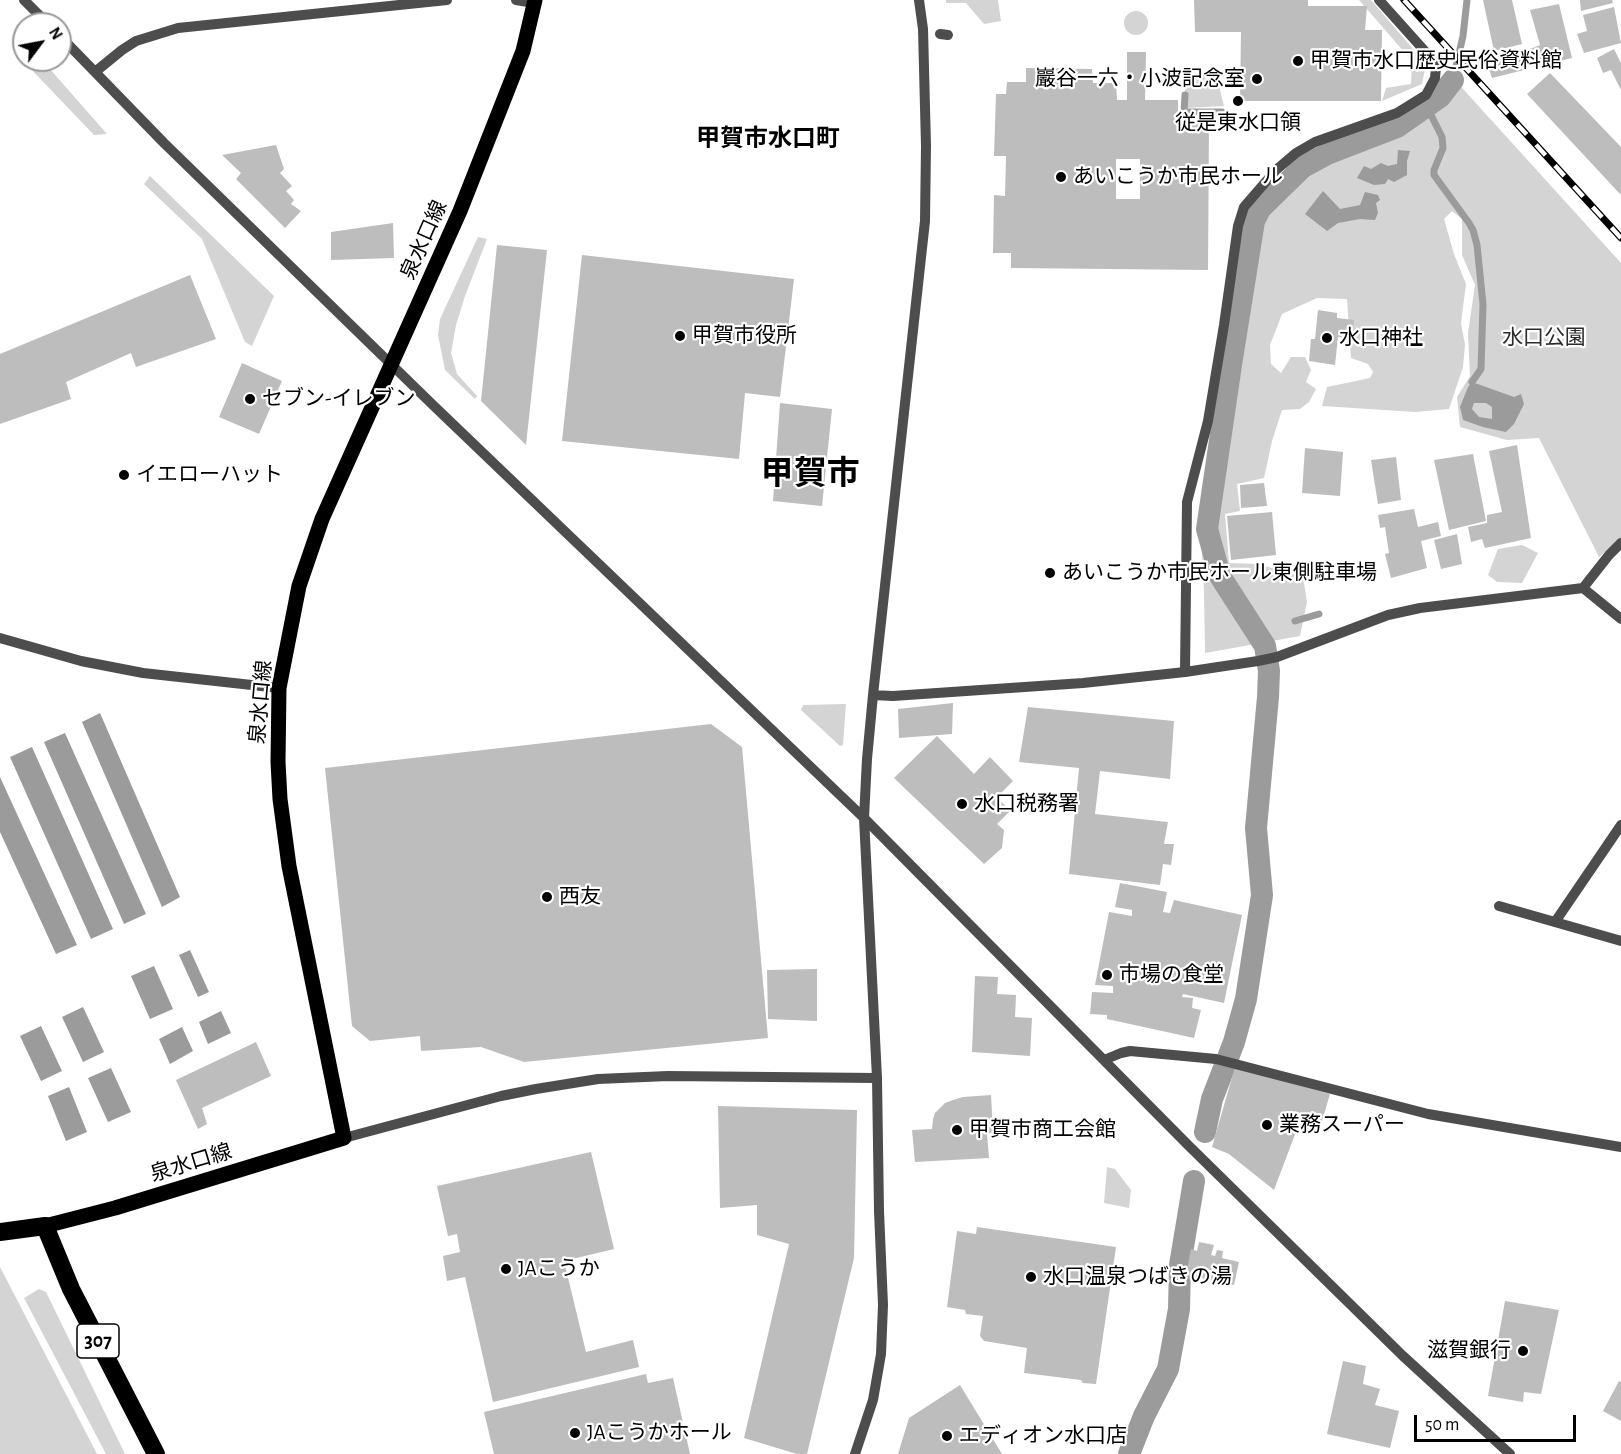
<!DOCTYPE html>
<meta charset="utf-8">
<style>
body{margin:0}
#map{position:relative;width:1621px;height:1454px;overflow:hidden;background:#fff;font-family:"Alegreya Sans",sans-serif}
canvas{display:block}
.north{position:absolute;left:12px;top:12px;width:60px;height:60px;box-sizing:border-box;background:#fff;border:2px solid #999;border-radius:50%;rotate:58deg;font-size:16px;font-weight:700;line-height:24px;text-align:center;color:#000}
.north::after{content:'';display:block;margin:auto;width:21px;height:27px;background:#000;clip-path:polygon(50% 0,100% 100%,50% 72%,0 100%)}
.scale{position:absolute;left:1414px;top:1415px;width:162px;height:27px;box-sizing:border-box;border:3px solid #000;border-top:0;padding-left:8px;font-size:18px;line-height:21px;white-space:nowrap;color:#000;-webkit-text-stroke:4px #fff;paint-order:stroke}
</style>
<div id="map">
<canvas width="1621" height="1454"></canvas>
<div class="north">N</div>
<div class="scale">50 m</div>
</div>
<script>
const g = document.querySelector('canvas').getContext('2d');
g.lineJoin = 'round';
function fillPath(path, color) { g.fillStyle = color; g.fill(path, 'evenodd'); }
const poly = rows => new Path2D(rows.map(r => 'M' + r).join(''));
function strokePath(path, color, width, dash) { g.strokeStyle = color; g.lineWidth = width; g.lineCap = dash ? 'butt' : 'round'; g.setLineDash(dash || []); g.stroke(path); }
function label(font, color, halo, rows, align = 'center') {
  g.font = font + ' "Alegreya Sans","Noto Sans JP",sans-serif'; g.lineWidth = 4.5; g.setLineDash([]); g.textBaseline = 'middle'; g.strokeStyle = halo; g.fillStyle = color; for (const [text, x, y, turn = 0] of rows) {
    g.save(); g.translate(x, y); g.rotate((+turn || 0) * Math.PI / 180); g.textAlign = isNaN(turn) ? turn : align; if (halo) g.strokeText(text, 0, 0); g.fillText(text, 0, 0); g.restore();
  }
}
fillPath(poly([
 [946,0,998,0,1001,21,984,24,966,3,946,3],
 [1359,0,1371,0,1426,64,1422,84,1382,101,1386,88,1411,84,1412,61],
 '1124 23a12 12 0 1 1 24 0a12 12 0 1 1-24 0Z',
 [35,60,42,60,107,134,94,135,30,68],
 [1191,72,1207,75,1219,86,1224,106,1186,108,1184,75],
 [1454,79,1621,263,1621,538,1599,557,1539,438,1507,440,1460,427,1457,397,1470,376,1468,333,1475,285,1462,255,1462,219,1452,211,1444,219,1454,254,1466,284,1461,323,1465,345,1463,367,1449,409,1415,412,1322,406,1327,387,1370,378,1373,372,1368,364,1351,358,1347,299,1317,298,1282,314,1270,345,1271,364,1281,373,1291,357,1305,357,1311,370,1306,382,1316,389,1309,402,1300,409,1282,410,1272,441,1264,478,1237,484,1240,511,1225,514,1229,563,1258,564,1303,577,1307,602,1300,636,1205,653,1204,592,1201,537,1217,425,1231,340,1239,265,1254,207,1306,159,1339,145,1361,132,1416,107,1424,102,1436,99],
 [150,176,274,296,252,346,245,342,202,239,144,184],
 [478,237,487,239,465,296,456,325,451,353,457,374,477,396,475,399,445,370,438,335,440,319],
 [1522,545,1538,553,1522,583,1497,582,1488,575,1498,549],
 [846,704,843,745,840,746,801,710,803,705],
 [1107,1167,1115,1169,1131,1190,1129,1208,1104,1203],
 [0,1267,97,1454,0,1454],
 [39,1289,46,1292,125,1454,106,1454,24,1298]
]), '#d4d4d4');
fillPath(poly([
 [1398,150,1410,151,1407,161,1407,175,1394,182,1388,179,1385,184,1374,185,1357,178,1364,166,1371,169,1381,163,1388,166,1397,164],
 [1323,191,1340,209,1360,205,1365,192,1378,195,1380,200,1376,203,1378,213,1375,220,1360,219,1338,223,1327,231,1305,214],
 [1472,382,1514,397,1521,394,1524,404,1514,424,1506,432,1483,427,1463,420,1460,407,1468,387],
 [1474,403,1486,403,1492,407,1492,419,1479,417,1472,409],
 [100,713,180,897,162,907,82,722],
 [65,733,146,914,124,924,44,742],
 [32,747,113,929,91,939,10,757],
 [0,777,77,945,56,954,0,832],
 [190,950,209,992,198,997,179,955],
 [154,966,173,1009,150,1019,131,976],
 [83,1007,104,1052,83,1062,62,1017],
 [221,1011,231,1033,208,1044,199,1022],
 [41,1026,62,1071,41,1081,20,1036],
 [182,1027,193,1051,170,1064,159,1039],
 [111,1068,131,1112,108,1122,88,1078],
 [69,1087,87,1132,66,1141,48,1096]
]), '#9b9b9b');
strokePath(poly([
 [1453,80,1463,36,1467,0],
 [1185,95,1184,112,1222,112],
 [1427,107,1442,137,1443,148,1434,170,1434,175,1469,223,1473,230,1477,245,1483,304,1481,369,1472,382],
 [1295,621,1319,614],
 [1255,628,1260,627]
]), '#9b9b9b', 7);
strokePath(poly([
 [1205,1132,1212,1099,1234,1042,1246,999,1262,895,1256,828,1268,697,1269,671,1265,646,1220,576,1207,529,1231,365,1254,221,1260,209,1303,167,1327,154,1397,127,1440,97,1453,80],
 [1129,1454,1144,1416,1168,1369,1179,1309,1180,1265,1194,1181]
]), '#9b9b9b', 22);
fillPath(poly([
 [1194,0,1308,0,1308,6,1367,6,1365,30,1382,30,1381,101,1240,101,1241,32,1195,32],
 [1483,0,1512,0,1522,44,1494,51],
 [1580,0,1612,0,1613,3,1581,11],
 [1559,4,1572,58,1535,67,1530,49,1540,45,1530,10],
 [1614,7,1621,43,1584,53,1577,34,1587,31,1583,15],
 [1518,49,1524,70,1492,78,1485,57],
 [1614,49,1621,63,1621,90,1611,70,1603,73,1597,58],
 [1127,52,1146,52,1145,100,1178,100,1178,119,1209,120,1208,270,1011,268,1011,253,993,253,994,195,1005,196,1006,156,994,156,996,94,1006,94,1007,82,1026,82,1026,68,1092,69,1093,83,1116,83,1117,100,1127,100],
 [1116,159,1140,159,1140,199,1116,199],
 [1550,73,1621,147,1621,193,1620,194,1527,94],
 [276,145,284,169,280,173,292,186,286,191,294,200,291,204,301,211,285,228,236,179,241,173,222,155],
 [393,223,394,258,331,260,331,232],
 [497,245,547,250,526,445,481,401],
 [582,255,794,279,780,397,745,393,739,459,562,441],
 [190,275,216,339,136,367,131,353,66,382,71,399,0,424,0,354],
 [1318,310,1337,313,1337,318,1354,320,1352,339,1338,337,1335,365,1309,361,1311,339,1315,339],
 [242,363,282,381,259,434,219,417],
 [780,403,832,409,822,506,773,501],
 [1517,445,1531,538,1485,548,1482,539,1471,542,1468,527,1487,523,1487,515,1502,512,1489,451],
 [1305,448,1343,452,1340,496,1302,493],
 [1473,454,1486,521,1449,530,1434,460],
 [1396,457,1401,500,1378,504,1371,460],
 [1264,483,1267,506,1241,508,1240,485],
 [1414,509,1418,527,1438,522,1441,536,1421,541,1427,568,1391,578,1385,554,1389,553,1385,527,1380,528,1378,515],
 [1272,512,1276,555,1231,560,1227,516],
 [1457,534,1462,564,1441,569,1434,540],
 [953,703,952,734,899,738,898,709],
 [1028,707,1174,721,1170,779,1100,771,1095,814,1168,822,1164,844,1174,844,1171,865,1163,864,1160,885,1069,874,1079,768,1019,762],
 [711,724,742,747,768,1038,524,1062,481,1047,421,1051,420,1036,370,1041,352,1026,325,768],
 [937,736,974,774,990,757,1013,781,997,797,1010,811,997,824,1004,830,1002,848,984,864,894,778],
 [1120,883,1167,892,1163,912,1170,913,1174,900,1242,915,1224,1003,1183,994,1182,997,1193,998,1192,1008,1201,1010,1194,1038,1107,1019,1107,1015,1090,1014,1092,992,1113,993,1113,986,1095,985,1109,912,1132,916,1132,910,1115,907],
 [817,969,817,1021,768,1019,767,970],
 [975,976,998,977,997,994,1016,995,1015,1017,1032,1018,1030,1056,972,1052],
 [256,1042,271,1076,202,1108,207,1124,198,1129,176,1080],
 [1235,1067,1330,1094,1322,1121,1305,1133,1297,1129,1274,1190,1229,1154,1212,1147],
 [991,1095,993,1132,987,1134,989,1158,915,1162,912,1130,932,1129,933,1119,935,1113,945,1103,953,1100,963,1097],
 [718,1106,857,1110,854,1258,807,1454,797,1454,744,1438,789,1244,757,1235,757,1205,720,1208],
 [591,1152,614,1249,564,1261,586,1352,633,1340,639,1367,493,1402,465,1277,447,1281,443,1256,460,1252,457,1234,448,1236,437,1186],
 [977,1227,1116,1247,1096,1384,1083,1383,1081,1380,1024,1373,1027,1348,984,1341,980,1336,983,1316,966,1314,965,1310,947,1307,957,1231,976,1234],
 [1199,1242,1214,1245,1211,1255,1215,1256,1217,1250,1223,1251,1222,1258,1239,1262,1234,1285,1186,1275,1191,1249,1197,1251],
 [1505,1301,1559,1310,1541,1394,1524,1392,1523,1402,1488,1396],
 [1343,1361,1366,1366,1363,1384,1380,1389,1375,1405,1399,1411,1390,1448,1327,1434],
 [646,1374,648,1383,673,1378,690,1454,494,1454,484,1412],
 [1619,1381,1621,1382,1621,1421,1603,1411],
 [960,1385,1002,1454,898,1454,909,1418]
]), '#bdbdbd');
strokePath(poly([
 [24,0,48,24],
 [516,0,534,3],
 [940,34,948,35],
 [60,36,164,143,435,407,864,818,1189,1146,1403,1356,1510,1454],
 [95,72,122,50,136,41,178,28,447,0],
 [1583,588,1621,619],
 [0,638,81,661,143,673,279,688],
 [1185,672,1187,502,1208,421,1224,325,1238,226,1244,207,1276,170,1296,153,1315,142,1397,113,1426,95,1435,78,1436,67,1431,58,1379,0],
 [873,695,893,696,1083,683,1185,672,1258,661,1277,657,1388,615,1420,608,1583,588,1609,555,1621,543],
 [1499,906,1621,941],
 [1555,922,1621,825],
 [1104,1060,1121,1053,1130,1051,1216,1059,1428,1114,1621,1147],
 [344,1138,501,1096,536,1089,598,1079,668,1076,877,1078],
 [855,1454,873,1400,881,1354,883,1305,879,1211,877,1078,864,818,867,759,873,695,925,221,926,146,923,29,919,0]
]), '#4d4d4d', 10);
strokePath(poly([
 [45,1226,115,1208,344,1138,289,866,280,799,278,762,279,688,299,586,322,519,460,211,523,51,535,0]
]), '#000', 15);
strokePath(poly([
 [0,1232,45,1226,71,1289,156,1454]
]), '#000', 18);
const rail = poly([
 [1404,0,1621,238]
]);
strokePath(rail, '#000', 7);
strokePath(rail, '#fff', 4.5, [14]);
for (const [x, y, r, color] of [
 [1298,61,6,"#000"],
 [1257,79,6,"#000"],
 [1238,101,6,"#000"],
 [1061,177,6,"#000"],
 [680,336,6,"#000"],
 [1327,338,6,"#000"],
 [250,399,6,"#000"],
 [124,475,6,"#000"],
 [1050,573,6,"#000"],
 [962,804,6,"#000"],
 [547,897,6,"#000"],
 [1107,975,6,"#000"],
 [1267,1125,6,"#000"],
 [957,1130,6,"#000"],
 [506,1269,6,"#000"],
 [1031,1277,6,"#000"],
 [1523,1351,6,"#000"],
 [575,1433,6,"#000"],
 [947,1436,6,"#000"]
]) { const dot = new Path2D(); dot.arc(x, y, r, 0, 2 * Math.PI); g.fillStyle = color; g.fill(dot); strokePath(dot, '#fff', 2); }
for (const [x, y, w] of [
 [98,1341,42]
]) { const box = new Path2D(); box.roundRect(x - w / 2, y - 17, w, 34, 4.5); g.fillStyle = '#fff'; g.fill(box); strokePath(box, '#000', 1.5); }
label('bold 20px', '#000', null, [
 ["307",98,1341]
]);
label('21px', '#000', '#fff', [
 ["甲賀市水口歴史民俗資料館",1310,61],
 ["巖谷一六・小波記念室",1245,79,"right"],
 ["従是東水口領",1238,123,"center"],
 ["あいこうか市民ホール",1073,177],
 ["甲賀市役所",692,336],
 ["水口神社",1339,338],
 ["セブン-イレブン",262,399],
 ["イエローハット",136,475],
 ["あいこうか市民ホール東側駐車場",1062,573],
 ["水口税務署",974,804],
 ["西友",559,897],
 ["市場の食堂",1119,975],
 ["業務スーパー",1279,1125],
 ["甲賀市商工会館",969,1130],
 ["JAこうか",518,1269],
 ["水口温泉つばきの湯",1043,1277],
 ["滋賀銀行",1511,1351,"right"],
 ["JAこうかホール",587,1433],
 ["エディオン水口店",959,1436]
], 'left');
label('21px', '#000', '#fff', [
 ["泉水口線",424,240,-66],
 ["泉水口線",261,702,-85],
 ["泉水口線",191,1163,-17]
]);
label('21px', '#2b2b2b', '#fff', [
 ["水口公園",1544,338]
]);
label('bold 24px', '#000', '#fff', [
 ["甲賀市水口町",768,139]
]);
label('bold 33px', '#000', '#fff', [
 ["甲賀市",810,474]
]);
</script>
